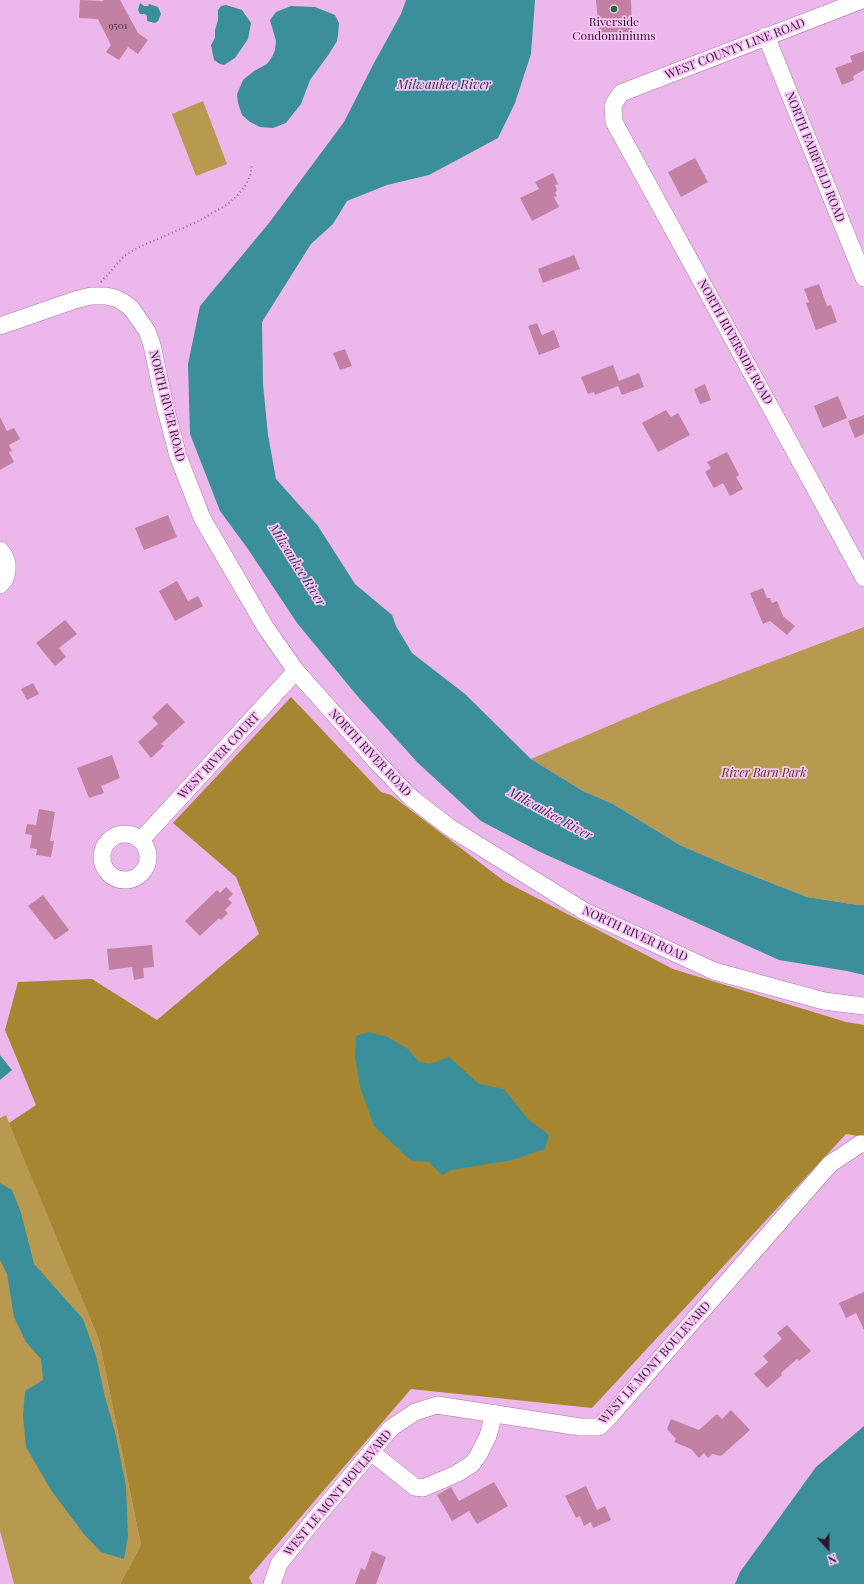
<!DOCTYPE html>
<style>
body{margin:0}
#map{position:relative;width:864px;height:1584px;overflow:hidden;background:#ecb7eb;font-family:"Playfair Display",serif}
canvas{display:block}
.north{position:absolute;left:808px;top:1528px;width:40px;height:40px;-webkit-text-stroke:3px #fac4f8;paint-order:stroke;rotate:159deg;font-size:11px;font-weight:700;line-height:16px;text-align:center;color:#2b172a}
.north::after{content:'';display:block;margin:auto;width:14px;height:18px;background:#2b172a;clip-path:polygon(50% 0,100% 100%,50% 72%,0 100%)}
</style>
<div id="map">
<canvas width="864" height="1584"></canvas>
<div class="north">N</div>
</div>
<script>
const g = document.querySelector('canvas').getContext('2d');
g.lineJoin = 'round';
function fillPath(path, color) { g.fillStyle = color; g.fill(path, 'evenodd'); }
const poly = rows => new Path2D(rows.map(r => 'M' + r).join(''));
function strokePath(path, color, width, dash) { g.strokeStyle = color; g.lineWidth = width; g.lineCap = dash ? 'butt' : 'round'; g.setLineDash(dash || []); g.stroke(path); }
function label(font, color, halo, rows, align = 'center') {
  g.font = font + ' "Playfair Display",serif'; g.lineWidth = 3.5; g.setLineDash([]); g.textBaseline = 'middle'; g.strokeStyle = halo; g.fillStyle = color; for (const [text, x, y, turn = 0] of rows) {
    g.save(); g.translate(x, y); g.rotate((+turn || 0) * Math.PI / 180); g.textAlign = isNaN(turn) ? turn : align; if (halo) g.strokeText(text, 0, 0); g.fillText(text, 0, 0); g.restore();
  }
}
fillPath(poly([
 [203,101,227,164,196,176,172,114],
 [864,627,864,905,858,905,807,897,733,868,680,845,613,804,583,791,531,759,667,701],
 [6,1115,99,1340,141,1545,120,1584,14,1584,0,1531,0,1118]
]), '#b79950');
fillPath(poly([
 [291,697,381,792,391,795,504,881,673,969,846,1022,864,1025,864,1137,846,1134,592,1408,411,1389,249,1577,252,1584,120,1584,141,1545,99,1340,9,1123,36,1105,5,1030,18,982,92,979,157,1020,259,934,236,877,173,823]
]), '#a68631');
fillPath(poly([
 [406,0,535,0,531,54,515,103,498,138,429,175,387,185,347,201,333,224,311,244,262,322,263,384,268,435,276,479,318,526,355,584,392,615,396,626,412,653,465,694,531,759,583,791,613,804,680,845,733,868,807,897,858,905,864,905,864,975,847,971,779,960,538,851,481,821,418,763,359,698,297,623,248,549,220,511,190,434,188,364,200,306,269,223,344,122,374,63,401,14],
 [140,3,144,6,148,6,149,4,158,7,161,14,158,21,155,23,147,21,147,16,145,14,140,14,138,10],
 [226,5,242,10,251,23,248,39,235,58,224,65,220,64,214,60,211,45,215,38,215,30,218,20,218,10,221,6],
 [291,6,315,7,335,15,339,23,338,35,337,41,329,54,310,80,301,104,286,123,273,128,260,127,250,122,242,115,238,103,237,94,243,80,254,71,267,64,272,57,275,50,276,41,270,20,276,12],
 [368,1032,388,1037,408,1049,418,1061,430,1064,449,1057,479,1084,504,1089,528,1119,549,1135,545,1149,512,1160,451,1170,442,1175,429,1162,410,1160,374,1126,360,1087,355,1056,356,1036],
 [0,1055,12,1070,0,1080],
 [0,1183,12,1190,21,1213,34,1264,83,1319,96,1356,105,1397,115,1432,126,1486,128,1537,124,1559,101,1552,83,1533,51,1490,26,1447,23,1416,25,1391,43,1380,41,1359,26,1342,14,1317,7,1274,0,1260],
 [864,1426,864,1584,735,1584,740,1572,816,1467]
]), '#3b8f9a');
fillPath(poly([
 [80,0,103,1,104,0,120,0,138,33,148,40,138,54,128,47,119,60,106,52,111,45,98,19,79,18],
 [596,0,631,0,632,32,599,33],
 [864,51,864,70,853,76,854,80,842,85,835,68,852,62,850,56],
 [695,158,708,182,681,197,668,172],
 [553,173,558,184,555,185,557,190,555,193,557,196,554,197,559,207,532,221,520,198,539,189,535,182],
 [574,255,580,269,543,283,538,269],
 [819,284,827,306,831,305,837,322,816,330,806,303,809,302,804,289],
 [537,323,542,335,554,330,560,347,539,355,528,326],
 [345,349,352,366,340,370,333,353],
 [613,365,619,381,639,373,644,387,622,395,618,386,595,395,594,392,588,394,581,377],
 [705,384,711,400,700,404,694,389],
 [838,396,847,418,823,428,814,406],
 [666,410,671,417,678,413,690,435,658,452,642,423],
 [864,415,864,434,855,438,848,421],
 [0,417,7,431,14,428,20,439,9,445,12,451,9,452,14,462,0,470],
 [727,452,739,475,736,477,743,489,730,496,723,483,714,488,705,472,711,468,707,462],
 [168,515,177,537,144,550,135,528],
 [177,581,188,601,198,596,203,606,175,621,159,591],
 [763,588,767,598,770,598,772,603,777,601,783,616,795,626,787,635,770,621,763,624,750,593],
 [65,620,77,634,59,648,66,657,55,666,36,643],
 [33,683,39,694,27,700,21,689],
 [167,703,185,722,161,744,164,746,151,758,138,742,158,724,152,717],
 [112,755,120,778,101,786,104,793,89,798,77,768],
 [39,809,55,812,50,841,54,841,51,857,36,855,37,849,30,848,32,835,25,834,27,824,36,825],
 [226,887,233,894,228,899,232,903,225,910,228,913,221,920,219,918,200,936,185,921,217,890,220,893],
 [43,895,69,930,55,940,28,906],
 [152,945,154,967,143,968,144,978,134,980,132,967,109,970,107,949],
 [864,1292,864,1330,856,1313,846,1318,839,1303],
 [787,1325,811,1351,799,1361,797,1359,781,1373,782,1375,767,1388,754,1374,768,1362,763,1356,782,1339,777,1333],
 [731,1410,750,1430,721,1456,712,1454,708,1458,704,1453,699,1458,691,1449,674,1442,676,1439,667,1429,671,1419,699,1430,717,1414,722,1419],
 [494,1482,508,1506,477,1524,469,1511,452,1521,437,1495,451,1487,459,1501],
 [586,1486,597,1510,605,1506,611,1520,593,1528,591,1522,584,1526,580,1516,576,1518,565,1496],
 [372,1551,386,1557,376,1584,355,1584,361,1568,365,1570]
]), '#c281a3');
const minor = poly([
 [862,0,621,93,613,105,614,122,864,578],
 [766,36,864,278],
 [0,326,75,300,91,296,106,296,115,298,123,302,131,308,147,331,152,345,164,402,178,456,202,518,266,628,296,671,376,761,409,796,449,827,584,911,714,971,824,1001,864,1006],
 [0,550,4,555,7,563,7,571,5,579,0,585],
 '102 857a23 23 0 1 1 46 0a23 23 0 1 1-46 0Z',
 [141,840,296,671],
 [371,1452,415,1487,423,1488,456,1474,472,1464,479,1454,488,1436,494,1413],
 [272,1584,279,1564,309,1526,391,1428,415,1412,437,1405,580,1427,599,1427,611,1415,830,1164,860,1144,864,1144]
]);
strokePath(minor, '#a876a7', 18);
strokePath(poly([
 [101,282,124,256,137,248,197,222,228,204,238,195,245,186,250,176,252,165]
]), '#916c90', 2, [1, 3]);
strokePath(minor, '#fff', 17);
for (const [x, y, r, color] of [
 [614,9,4,"#08782d"]
]) { const dot = new Path2D(); dot.arc(x, y, r, 0, 2 * Math.PI); g.fillStyle = color; g.fill(dot); strokePath(dot, '#fac4f8', 1.5); }
label('10px', '#513248', null, [
 ["9501",118,26]
]);
label('12px', '#2b172a', '#fac4f8', [
 ["Riverside",614,22],
 ["Condominiums",614,36]
]);
label('12px', '#2b172a', '#fac4f8', [
 ["WEST COUNTY LINE ROAD",735,49,-21],
 ["NORTH FAIRFIELD ROAD",815,157,68],
 ["NORTH RIVERSIDE ROAD",735,342,61],
 ["NORTH RIVER ROAD",167,406,76],
 ["NORTH RIVER ROAD",370,753,47],
 ["WEST RIVER COURT",219,756,-47],
 ["NORTH RIVER ROAD",635,934,25],
 ["WEST LE MONT BOULEVARD",655,1363,-48],
 ["WEST LE MONT BOULEVARD",338,1493,-50]
]);
label('italic 12px', '#493807', '#fac4f8', [
 ["River Barn Park",764,773]
]);
label('italic 13px', '#1d373b', '#fac4f8', [
 ["Milwaukee River",444,85],
 ["Milwaukee River",297,565,58],
 ["Milwaukee River",550,814,29]
]);
</script>
